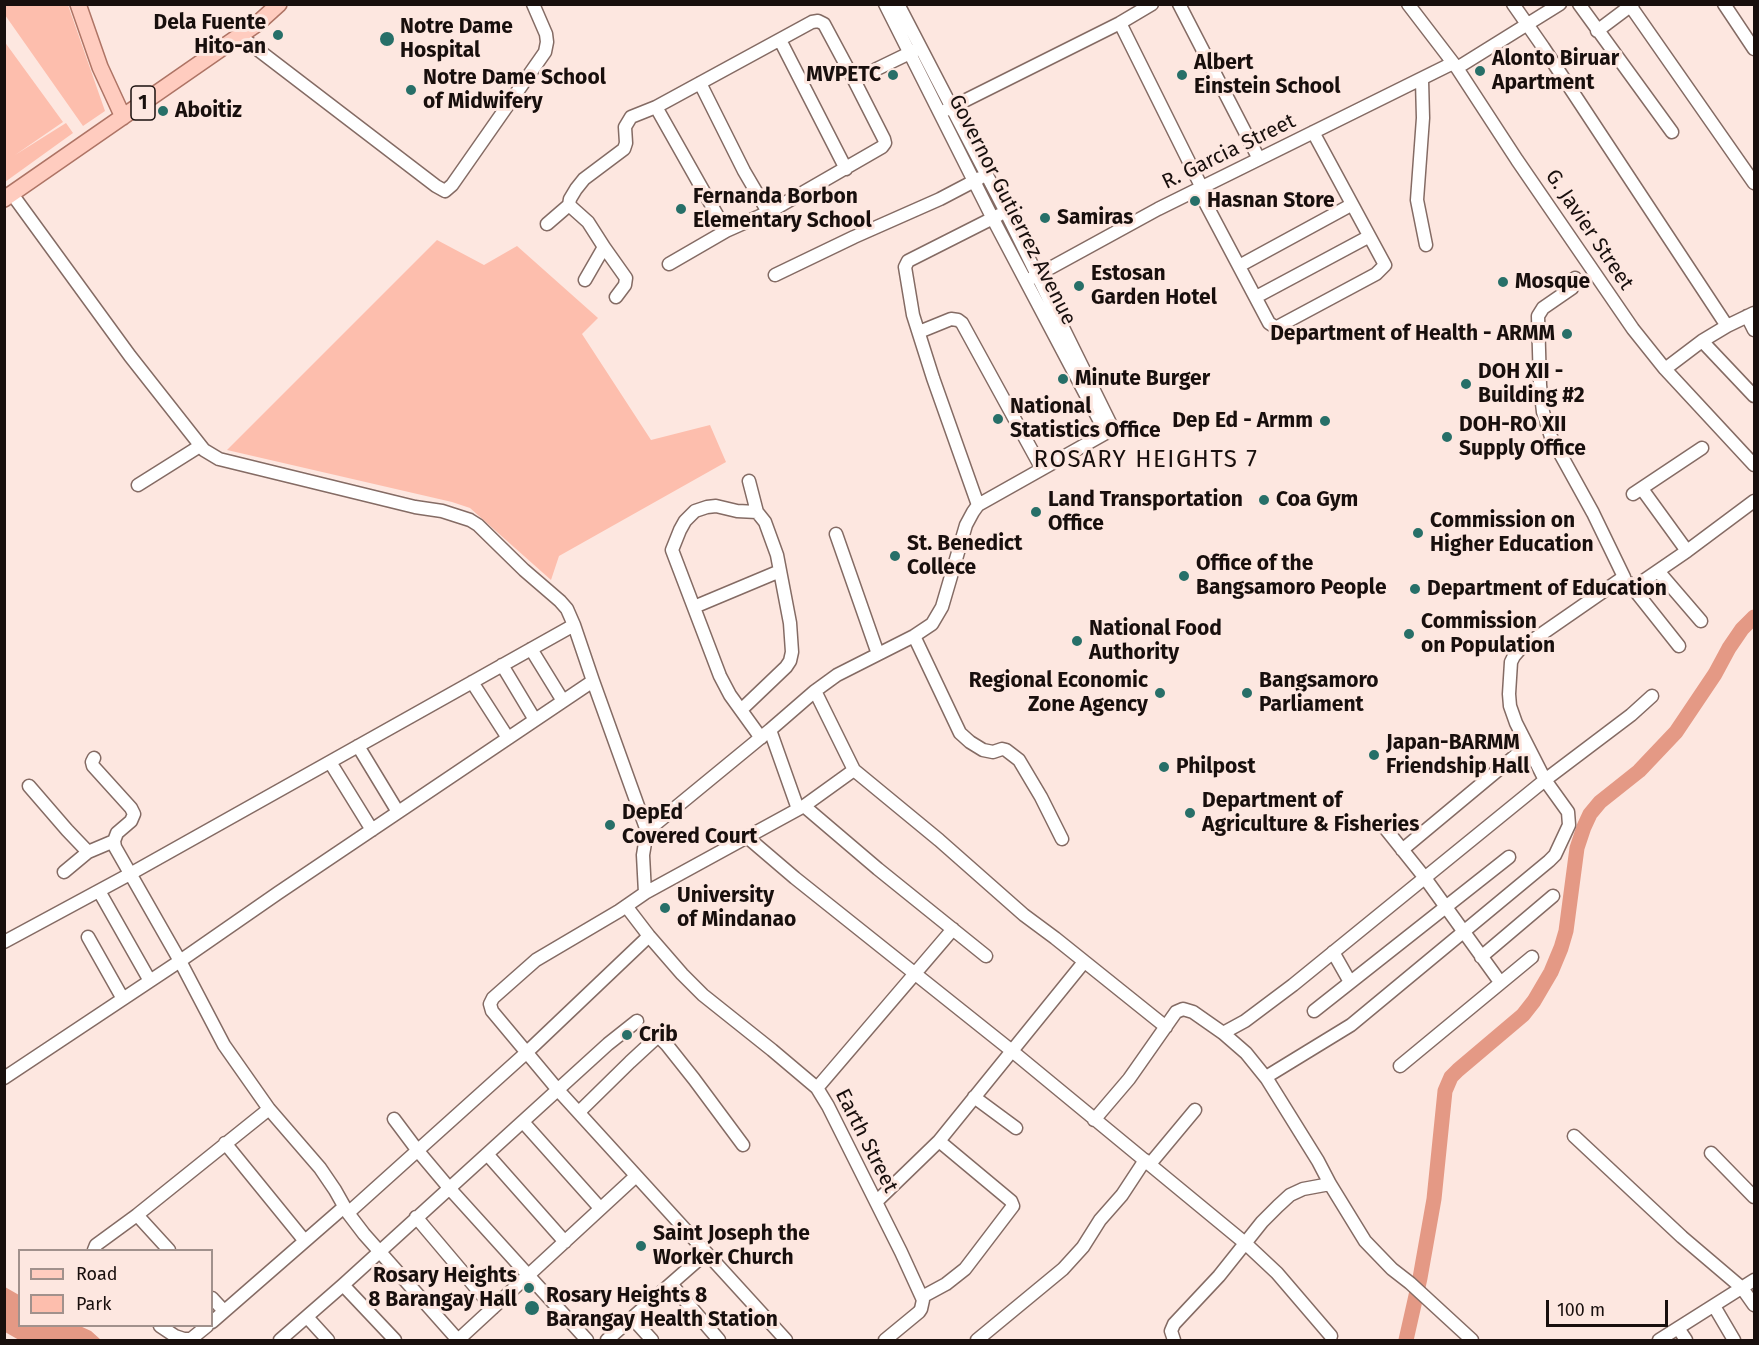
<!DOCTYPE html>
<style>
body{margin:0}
#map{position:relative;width:1759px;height:1345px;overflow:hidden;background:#fde7e0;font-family:"Fira Sans",sans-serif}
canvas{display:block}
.frame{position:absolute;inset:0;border:6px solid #180f0d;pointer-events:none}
.legend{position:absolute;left:18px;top:1249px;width:195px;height:78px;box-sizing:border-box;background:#fde7e0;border:2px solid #a1918c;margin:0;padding:8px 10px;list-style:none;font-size:18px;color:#180f0d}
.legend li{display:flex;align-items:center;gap:12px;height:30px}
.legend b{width:30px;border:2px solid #a1918c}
.scale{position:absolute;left:1546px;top:1300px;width:122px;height:27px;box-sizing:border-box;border:3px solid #180f0d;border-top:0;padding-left:8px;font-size:18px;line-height:21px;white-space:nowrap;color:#180f0d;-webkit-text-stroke:4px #fde7e0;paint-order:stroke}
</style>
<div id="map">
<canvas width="1759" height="1345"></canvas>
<div class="frame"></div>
<ul class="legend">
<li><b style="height:8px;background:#ffccbf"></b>Road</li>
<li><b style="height:16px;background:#fdbead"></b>Park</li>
</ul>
<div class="scale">100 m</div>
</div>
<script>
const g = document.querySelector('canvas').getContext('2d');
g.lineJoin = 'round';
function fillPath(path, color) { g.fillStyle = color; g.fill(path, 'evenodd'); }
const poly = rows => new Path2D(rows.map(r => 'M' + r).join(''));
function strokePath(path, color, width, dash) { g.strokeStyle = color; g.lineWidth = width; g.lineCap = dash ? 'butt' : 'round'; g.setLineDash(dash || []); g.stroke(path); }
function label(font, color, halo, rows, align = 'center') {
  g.font = font + ' "Fira Sans",sans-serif'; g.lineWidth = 6; g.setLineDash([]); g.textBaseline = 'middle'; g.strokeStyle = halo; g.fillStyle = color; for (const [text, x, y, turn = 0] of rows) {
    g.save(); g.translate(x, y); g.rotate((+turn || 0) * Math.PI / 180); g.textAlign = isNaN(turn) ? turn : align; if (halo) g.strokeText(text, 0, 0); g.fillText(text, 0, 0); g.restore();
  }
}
fillPath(poly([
 [4,5,68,5,105,111,83,126,5,15],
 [4,41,63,122,15,155,66,123,73,133,5,182],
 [437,240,484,265,517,246,598,318,582,334,651,440,710,425,726,462,559,556,551,580,470,508,452,502,227,450]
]), '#fdbead');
fillPath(poly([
 [5,1287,19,1295,20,1326,80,1326,91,1331,101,1340,19,1340,5,1332]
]), '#e49985');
strokePath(poly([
 [1406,1340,1420,1278,1434,1199,1445,1091,1451,1077,1458,1070,1523,1015,1534,1001,1551,972,1561,948,1566,931,1577,848,1584,827,1590,814,1600,802,1639,771,1676,732,1715,674,1729,648,1742,629,1754,617]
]), '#e49985', 15);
const minor = poly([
 [885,4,993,219,1106,433],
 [1179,4,1259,159],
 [1408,4,1457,68,1517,160,1633,329,1665,369,1754,465],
 [1513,4,1543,47,1727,326],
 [1579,4,1672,132],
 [1629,4,1754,183],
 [1724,4,1754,49],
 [1120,23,1202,188],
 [1597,31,1633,4],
 [240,36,436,186,445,191,452,185,545,52,547,42,546,34,533,4],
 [780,40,846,169],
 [1457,68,1560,4],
 [1422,80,1423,118,1417,200,1426,245],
 [700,83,744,171,768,212],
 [656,107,726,231,771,211,882,147,885,143,884,139,854,80],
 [946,110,1120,23,1152,4],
 [1198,189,1269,323,1275,327,1279,326,1376,274,1385,265,1313,132],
 [12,194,130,356,204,450,219,459,415,507,442,511,470,520,478,525,524,570,560,601,567,609,574,625,593,681,647,831],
 [547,224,569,205],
 [604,247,626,278,625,285,616,297],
 [669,264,726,231],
 [1239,266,1351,205],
 [775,275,854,237,940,199,980,178],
 [1032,278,1158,209,1453,63],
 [585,280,604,247,588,222,569,205,570,199,576,189,584,179,624,149,626,143,625,127,631,117,656,107,812,22,818,21,824,24,854,80,920,48],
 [1256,297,1368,237],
 [1747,316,1754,330],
 [919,332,951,319,958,320,962,323,1042,469],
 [1702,341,1754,396],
 [1665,369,1702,341,1727,326,1754,313],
 [138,485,200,446],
 [1642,489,1687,551],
 [1633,494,1702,448],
 [978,505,933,378,913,315,905,267,908,261,999,215],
 [757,512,737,511,716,506,707,507,695,511,685,521,680,530,672,550,720,676,730,695,761,738],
 [836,534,878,654],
 [1658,571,1701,621],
 [1629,583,1679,646],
 [1633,588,1687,551,1754,501],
 [694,607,780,571],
 [914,636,960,733,970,742,983,750,993,752,1002,749,1006,750,1019,760,1041,797,1062,839],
 [531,649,563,701],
 [502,665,535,720],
 [472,682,508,738],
 [815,691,854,770,939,840,1024,915,1055,938,1166,1027],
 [742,709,786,667,790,661,792,652,790,623,777,555,765,522,757,512,749,481],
 [770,730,798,809],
 [358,746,398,812],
 [94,758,92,762,93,766,131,808,134,814,131,821,117,833,114,841,115,847,180,961,224,1045,269,1109,320,1168,335,1190,348,1213,364,1234,458,1340],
 [330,762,372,830],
 [29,786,67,830,88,852],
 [804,806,878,869,986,956],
 [1385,828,1425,878,1500,982],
 [747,837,795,878,1012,1051,1245,1243,1277,1273,1331,1336],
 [1402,850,1527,746],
 [64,872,88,852,114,841],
 [99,891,150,981],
 [645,893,643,855,647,831,770,730,815,691,837,675,914,636,932,624,942,607,966,525,973,512,978,505,1113,429,1006,212,898,4],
 [626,906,649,936,682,974,703,995,772,1050,817,1088,828,1106,901,1252,923,1300,921,1309,919,1312,885,1340],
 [88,937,123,999],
 [4,942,130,874,574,625],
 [1333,952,1350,982],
 [1481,957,1553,896],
 [1314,1011,1509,857],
 [1223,1033,1245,1021,1293,985,1545,780,1631,715,1652,696],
 [1400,1066,1532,957],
 [1266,1077,1351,1025,1549,861,1555,855,1569,825,1568,812,1545,780,1516,723,1510,706,1509,694,1511,662,1514,656,1520,649,1624,577,1593,513,1551,437,1543,412,1540,385,1538,316,1543,308,1572,288,1575,278],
 [4,1078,180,961,278,893,593,681],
 [817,1088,953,929],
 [974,1097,1016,1128],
 [579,1112,630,1062,656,1038,660,1038,667,1045,694,1079,743,1145],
 [394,1119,418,1151,450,1189,587,1340],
 [1094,1120,1129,1079,1176,1012,1183,1009,1193,1012,1223,1033,1246,1053,1267,1079,1318,1161,1330,1184,1365,1241,1392,1269,1410,1283,1472,1340],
 [523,1122,600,1208],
 [1574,1136,1682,1237,1742,1288,1754,1305],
 [225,1143,304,1240],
 [1711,1153,1754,1197],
 [487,1154,565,1242],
 [1150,1164,1195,1110],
 [876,1202,939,1141,1084,962],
 [348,1213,526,1053,649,936],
 [137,1215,169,1250],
 [416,1217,493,1308],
 [94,1250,96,1245,137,1215,269,1109],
 [671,1284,719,1340],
 [343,1285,395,1340],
 [922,1297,946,1284,965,1269,1013,1206,1011,1201,939,1141],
 [212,1298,224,1311],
 [1714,1306,1734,1340],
 [307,1317,328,1340],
 [633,1319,652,1340],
 [212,1322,344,1207],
 [160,1326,175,1336,184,1339,191,1339,207,1326],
 [1678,1328,1686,1340],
 [280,1340,343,1285,608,1044,637,1021],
 [458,1340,636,1176],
 [607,1340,706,1253],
 [786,1340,558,1090,492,1011,490,1004,493,998,536,960,619,911,645,893,804,806,854,770],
 [977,1340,1063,1269,1083,1247,1100,1220,1122,1195,1145,1160],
 [1174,1340,1171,1331,1174,1324,1219,1276,1262,1222,1278,1206,1290,1195,1303,1189,1330,1184],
 [1659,1340,1754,1280]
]);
const major = poly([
 [78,4,100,67,123,117],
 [4,199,258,23,279,4]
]);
strokePath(minor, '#846b64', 15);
strokePath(major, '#ae7465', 18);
strokePath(minor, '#fff', 12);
strokePath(major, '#ffccbf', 15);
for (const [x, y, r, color] of [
 [278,35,6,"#276f68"],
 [387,39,8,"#276f68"],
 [1480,71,6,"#276f68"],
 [893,75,6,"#276f68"],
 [1182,75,6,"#276f68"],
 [411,90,6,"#276f68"],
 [163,111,6,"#276f68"],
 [1195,201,6,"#276f68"],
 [681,209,6,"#276f68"],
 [1045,218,6,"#276f68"],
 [1503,282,6,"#276f68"],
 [1079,286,6,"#276f68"],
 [1567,334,6,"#276f68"],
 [1063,379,6,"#276f68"],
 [1466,384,6,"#276f68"],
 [998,419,6,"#276f68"],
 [1325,421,6,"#276f68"],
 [1447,437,6,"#276f68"],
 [1264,500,6,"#276f68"],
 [1036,512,6,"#276f68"],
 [1418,533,6,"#276f68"],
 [895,556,6,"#276f68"],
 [1184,576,6,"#276f68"],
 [1415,589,6,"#276f68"],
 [1409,634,6,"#276f68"],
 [1077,641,6,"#276f68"],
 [1160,693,6,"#276f68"],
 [1247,693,6,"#276f68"],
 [1374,755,6,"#276f68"],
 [1164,767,6,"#276f68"],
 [1190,813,6,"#276f68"],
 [610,825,6,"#276f68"],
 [665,908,6,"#276f68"],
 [627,1035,6,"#276f68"],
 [641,1246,6,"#276f68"],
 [529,1288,6,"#276f68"],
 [532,1308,8,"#276f68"]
]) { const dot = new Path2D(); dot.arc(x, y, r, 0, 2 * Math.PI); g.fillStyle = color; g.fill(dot); strokePath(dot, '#fde7e0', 2); }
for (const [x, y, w] of [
 [143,103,24]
]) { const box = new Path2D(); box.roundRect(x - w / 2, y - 17, w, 34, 4.5); g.fillStyle = '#fde7e0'; g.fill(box); strokePath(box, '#180f0d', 1.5); }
label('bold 20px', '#180f0d', null, [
 ["1",143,103]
]);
label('bold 21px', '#180f0d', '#fde7e0', [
 ["Dela Fuente",266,23,"right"],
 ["Hito-an",266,47,"right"],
 ["Notre Dame",400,27],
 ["Hospital",400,51],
 ["Alonto Biruar",1492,59],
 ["Apartment",1492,83],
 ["Albert",1194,63],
 ["Einstein School",1194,87],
 ["MVPETC",881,75,"right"],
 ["Notre Dame School",423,78],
 ["of Midwifery",423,102],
 ["Aboitiz",175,111],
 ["Fernanda Borbon",693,197],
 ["Elementary School",693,221],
 ["Hasnan Store",1207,201],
 ["Samiras",1057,218],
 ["Estosan",1091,274],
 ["Garden Hotel",1091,298],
 ["Mosque",1515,282],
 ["Department of Health - ARMM",1555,334,"right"],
 ["DOH XII -",1478,372],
 ["Building #2",1478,396],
 ["Minute Burger",1075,379],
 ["National",1010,407],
 ["Statistics Office",1010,431],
 ["Dep Ed - Armm",1313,421,"right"],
 ["DOH-RO XII",1459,425],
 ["Supply Office",1459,449],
 ["Land Transportation",1048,500],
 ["Office",1048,524],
 ["Coa Gym",1276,500],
 ["Commission on",1430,521],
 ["Higher Education",1430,545],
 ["St. Benedict",907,544],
 ["Collece",907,568],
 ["Office of the",1196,564],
 ["Bangsamoro People",1196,588],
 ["Department of Education",1427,589],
 ["Commission",1421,622],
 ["on Population",1421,646],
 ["National Food",1089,629],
 ["Authority",1089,653],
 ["Regional Economic",1148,681,"right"],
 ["Zone Agency",1148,705,"right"],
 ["Bangsamoro",1259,681],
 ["Parliament",1259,705],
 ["Japan-BARMM",1386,743],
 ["Friendship Hall",1386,767],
 ["Philpost",1176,767],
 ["Department of",1202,801],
 ["Agriculture & Fisheries",1202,825],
 ["DepEd",622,813],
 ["Covered Court",622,837],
 ["University",677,896],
 ["of Mindanao",677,920],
 ["Crib",639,1035],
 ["Saint Joseph the",653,1234],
 ["Worker Church",653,1258],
 ["Rosary Heights",517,1276,"right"],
 ["8 Barangay Hall",517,1300,"right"],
 ["Rosary Heights 8",546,1296],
 ["Barangay Health Station",546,1320]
], 'left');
label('21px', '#180f0d', '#fde7e0', [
 ["R. Garcia Street",1229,152,-26],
 ["Governor Gutierrez Avenue",1012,210,63],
 ["G. Javier Street",1589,230,56],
 ["Earth Street",866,1141,63]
]);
g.letterSpacing = '1.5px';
label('24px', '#180f0d', '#fde7e0', [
 ["ROSARY HEIGHTS 7",1146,460]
]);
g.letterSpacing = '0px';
</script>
